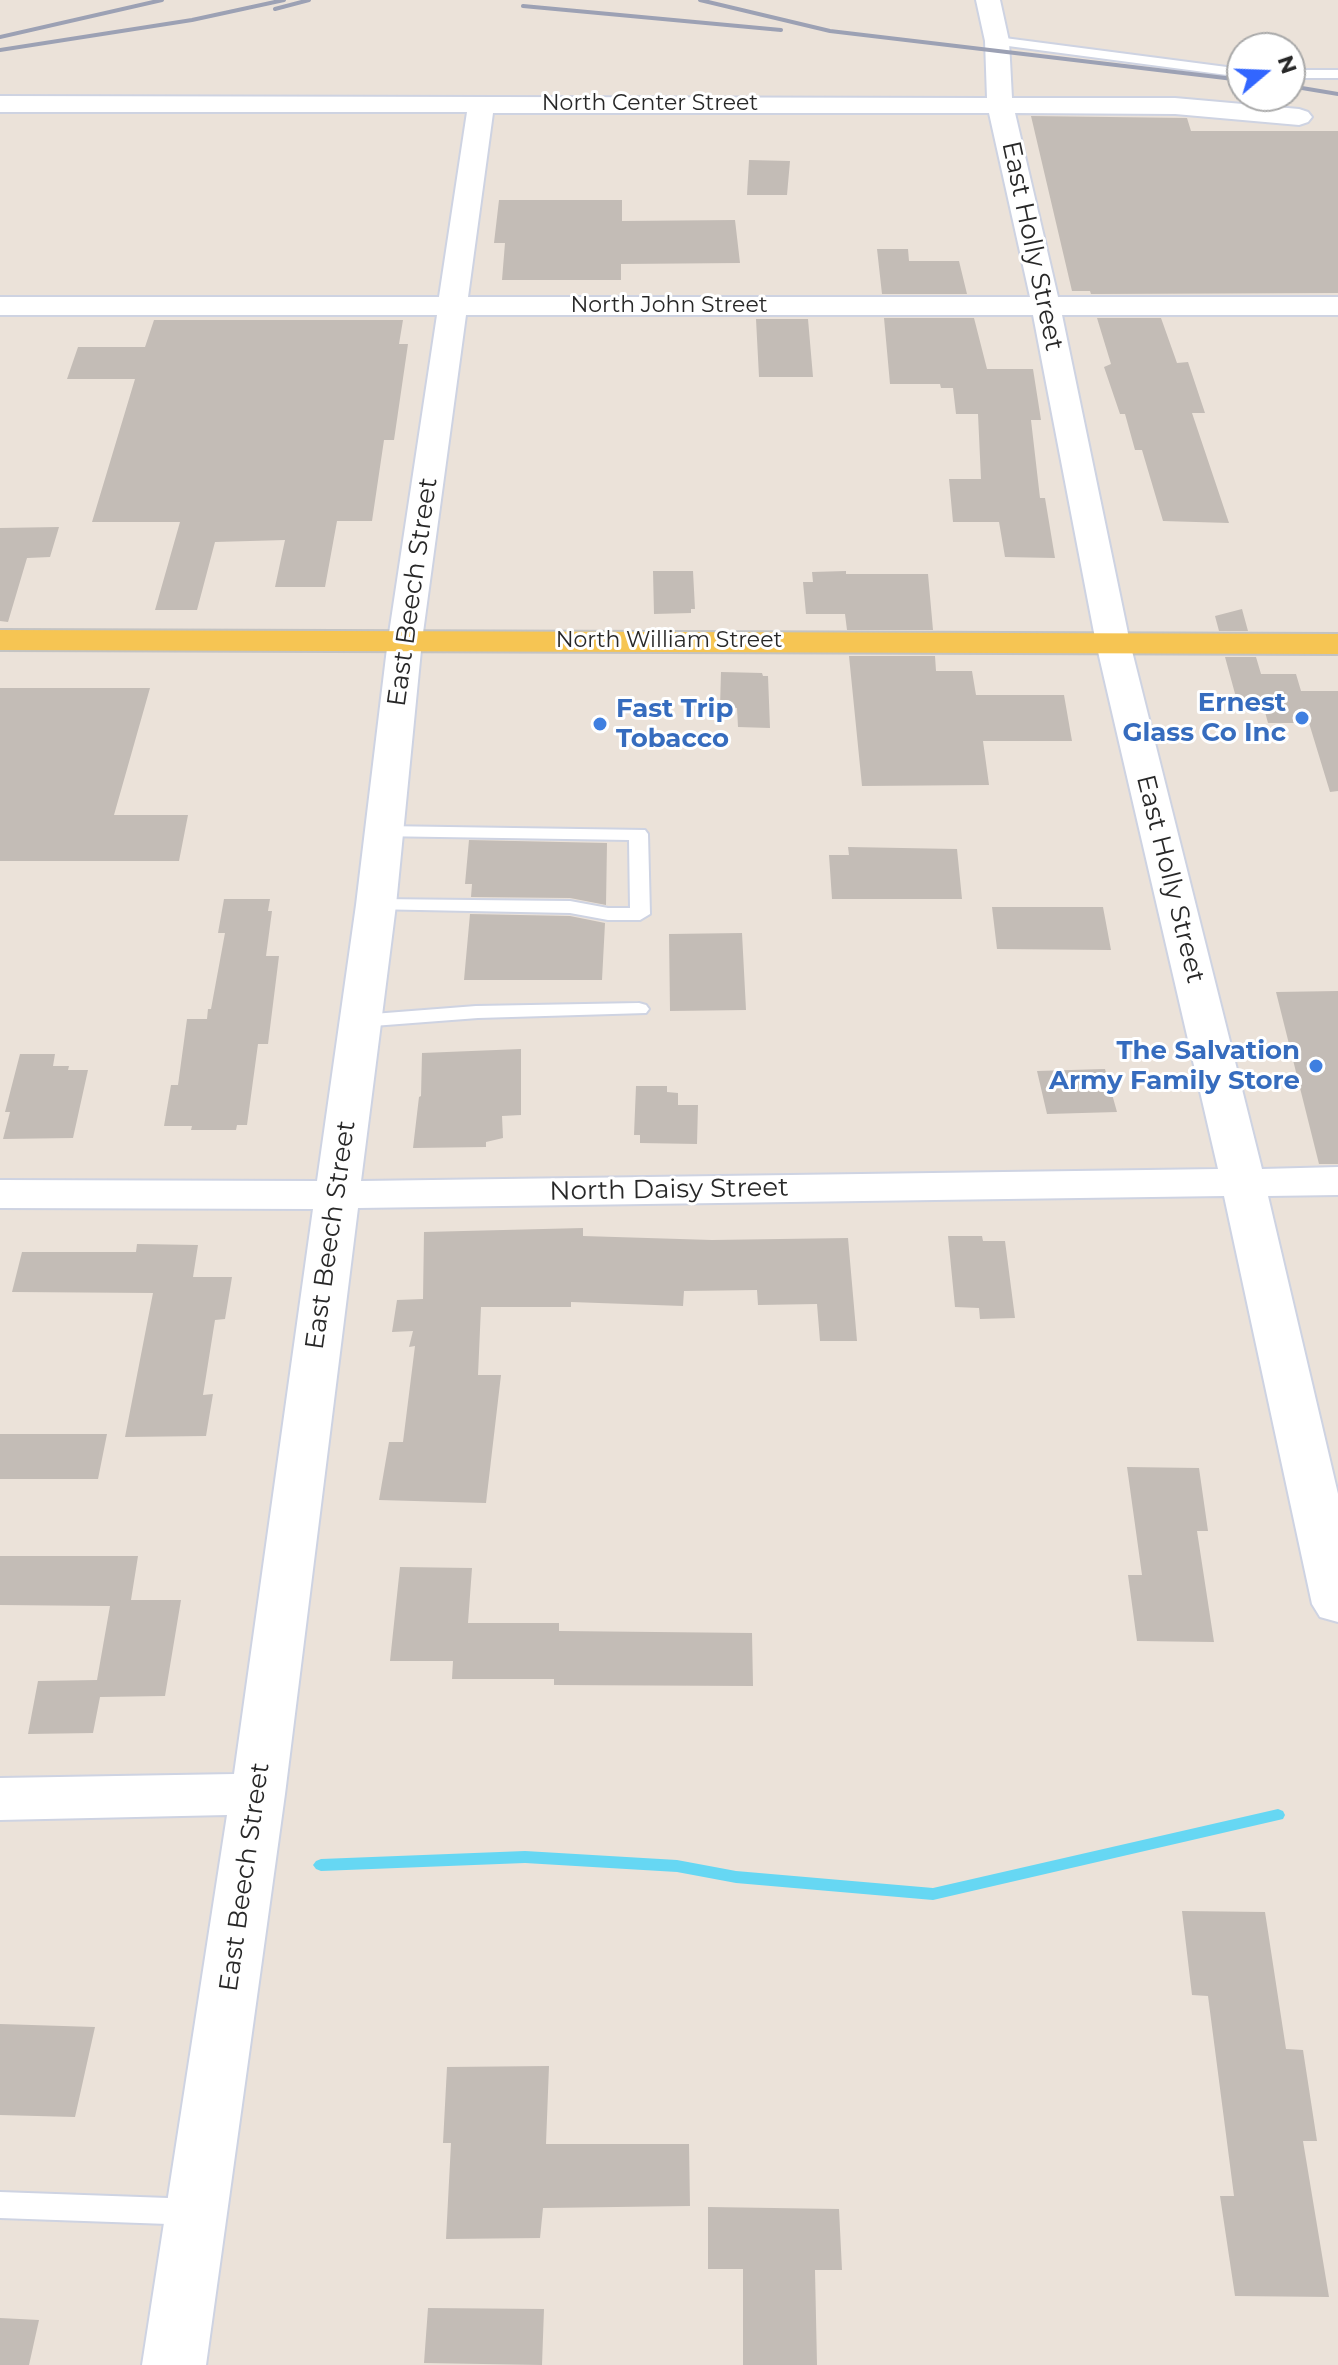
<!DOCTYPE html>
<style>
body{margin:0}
#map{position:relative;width:1338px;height:2365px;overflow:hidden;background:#ebe2d9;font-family:Montserrat,sans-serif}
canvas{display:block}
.north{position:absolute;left:1226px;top:32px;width:80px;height:80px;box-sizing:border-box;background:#fff;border:2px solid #a9a9a9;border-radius:50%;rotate:71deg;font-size:22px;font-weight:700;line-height:32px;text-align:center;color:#282828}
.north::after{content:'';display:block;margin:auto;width:28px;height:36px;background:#3266ff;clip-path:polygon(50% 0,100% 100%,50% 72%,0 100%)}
</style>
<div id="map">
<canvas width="1338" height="2365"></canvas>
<div class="north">N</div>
</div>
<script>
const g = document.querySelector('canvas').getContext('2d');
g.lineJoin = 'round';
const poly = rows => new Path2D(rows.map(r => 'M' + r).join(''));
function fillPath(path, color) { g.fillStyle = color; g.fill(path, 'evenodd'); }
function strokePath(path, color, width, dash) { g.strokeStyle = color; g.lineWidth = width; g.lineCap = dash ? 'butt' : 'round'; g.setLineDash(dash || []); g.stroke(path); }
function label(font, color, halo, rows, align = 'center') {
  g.font = font + ' Montserrat,sans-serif'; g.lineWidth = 6; g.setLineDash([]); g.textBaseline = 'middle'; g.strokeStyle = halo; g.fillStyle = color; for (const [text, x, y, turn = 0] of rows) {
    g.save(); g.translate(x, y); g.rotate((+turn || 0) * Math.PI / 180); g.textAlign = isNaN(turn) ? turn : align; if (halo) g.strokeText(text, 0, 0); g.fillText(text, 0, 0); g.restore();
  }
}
fillPath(poly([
 [1278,1809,1283,1811,1285,1815,1283,1819,933,1900,736,1883,677,1872,525,1863,321,1871,316,1869,313,1865,316,1861,321,1859,525,1851,677,1860,736,1871,933,1888,1278,1809]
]), '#66d7f3');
fillPath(poly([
 [1031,116,1187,118,1191,131,1338,131,1338,293,1091,294,1090,291,1072,291],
 [749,160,790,161,787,195,747,195],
 [499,200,622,200,622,221,735,220,740,263,621,264,621,280,502,280,505,243,494,243],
 [877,249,908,249,909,261,959,261,967,294,882,294],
 [884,318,974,318,987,369,1033,369,1041,420,1031,420,1040,498,1045,498,1055,558,1005,557,999,522,953,522,949,479,981,479,978,414,956,414,953,388,941,388,940,384,890,384],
 [1161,318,1177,363,1188,362,1205,413,1192,413,1229,523,1163,521,1142,450,1135,450,1125,414,1120,414,1104,367,1111,364,1097,318],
 [756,319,808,319,813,377,759,377],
 [154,320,403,320,399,344,408,344,394,440,384,440,372,521,337,521,325,587,275,587,285,540,215,542,197,610,155,610,180,522,92,522,135,379,67,379,78,347,145,347],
 [59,527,50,557,27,558,8,622,0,621,0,528],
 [653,571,693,571,695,609,691,609,691,613,654,614],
 [846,571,846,574,928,574,933,630,847,630,845,614,806,614,803,582,813,582,812,572],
 [1242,609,1248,631,1219,631,1215,616],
 [849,656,935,656,936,671,972,671,976,695,1064,695,1072,741,983,741,989,785,862,786],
 [1225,657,1256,657,1261,674,1296,674,1301,691,1338,691,1338,791,1330,792,1309,723,1268,723,1265,712,1240,712],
 [721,672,762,673,763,676,768,676,770,728,738,727,737,708,720,708],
 [0,688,150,688,114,815,188,815,179,861,0,861],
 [469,840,607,843,606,905,570,898,471,897,472,884,465,884],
 [848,847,957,849,962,899,832,899,829,855,849,855],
 [224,899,270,899,268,911,272,911,266,956,279,956,268,1044,258,1044,247,1125,237,1125,236,1130,191,1130,192,1126,164,1126,171,1085,178,1085,187,1019,207,1019,208,1009,211,1009,225,933,218,933],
 [992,907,1103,907,1111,950,997,949],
 [470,914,570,916,605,923,602,980,464,980],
 [742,933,746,1010,670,1011,669,934],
 [1338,991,1338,1164,1319,1164,1276,992],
 [521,1049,521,1115,502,1116,503,1138,486,1142,486,1147,413,1148,419,1097,421,1096,422,1053],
 [20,1054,55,1054,53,1066,69,1066,68,1070,88,1070,73,1138,3,1139,10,1112,5,1112],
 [1105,1069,1117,1112,1047,1114,1037,1071],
 [636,1086,667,1086,667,1092,678,1093,678,1105,698,1105,697,1144,640,1143,640,1135,634,1135],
 [583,1228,583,1236,712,1240,848,1238,857,1341,820,1341,817,1304,758,1305,757,1290,684,1291,683,1306,571,1302,571,1307,481,1307,478,1375,501,1375,486,1503,379,1500,389,1442,403,1442,415,1346,409,1347,413,1331,392,1332,397,1300,423,1299,424,1232],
 [948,1236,982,1236,983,1241,1005,1241,1015,1318,980,1319,979,1308,955,1307],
 [137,1244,198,1245,193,1277,232,1277,225,1319,215,1320,203,1395,213,1394,206,1436,125,1437,153,1293,12,1292,22,1252,136,1252],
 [0,1434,107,1434,98,1479,0,1479],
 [1127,1467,1199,1468,1208,1531,1197,1531,1214,1642,1137,1641,1128,1575,1142,1575],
 [0,1556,138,1556,131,1600,181,1600,165,1696,100,1697,93,1733,28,1734,38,1681,97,1680,110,1606,0,1605],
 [400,1567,472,1568,468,1623,559,1623,559,1631,752,1633,753,1686,554,1685,554,1679,452,1679,453,1661,390,1661],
 [1182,1911,1265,1912,1286,2049,1303,2050,1317,2141,1303,2141,1329,2297,1235,2296,1220,2196,1234,2196,1208,1996,1192,1995],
 [0,2024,95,2027,75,2117,0,2115],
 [549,2066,546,2144,689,2144,690,2206,543,2208,540,2238,446,2239,451,2143,443,2143,447,2067],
 [708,2207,839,2209,842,2270,815,2270,817,2365,743,2365,743,2269,708,2269],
 [428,2308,544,2309,542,2365,424,2363],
 [0,2318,39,2320,29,2365,0,2365]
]), '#c3bcb6');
const lane = poly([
 [997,37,1242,69,1242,77,993,44,993,38,997,37],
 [1290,70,1338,70,1338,78,1290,78,1290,70],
 [383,826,645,830,648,834,650,914,640,920,608,920,570,913,369,909,366,905,369,901,376,899,570,901,608,908,630,908,629,840,376,836,373,832,383,826],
 [639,1003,646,1005,649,1009,646,1013,478,1018,360,1027,350,1021,360,1015,476,1006,639,1003],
 [0,2192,196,2199,207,2203,211,2212,207,2221,196,2225,0,2218,0,2192]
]);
const street = poly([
 [976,0,1000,0,1009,41,1012,98,1175,98,1299,109,1308,112,1312,117,1308,122,1299,125,1175,114,1015,113,1058,297,1338,297,1338,315,1062,315,1130,643,1262,1169,1338,1167,1338,1195,1268,1196,1338,1494,1338,1622,1320,1617,1312,1604,1224,1196,358,1208,285,1794,206,2365,142,2365,227,1815,0,1820,0,1778,234,1774,313,1209,0,1208,0,1180,317,1181,356,905,388,640,437,315,0,315,0,297,439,297,467,112,0,112,0,96,987,98,985,41,976,0],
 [493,113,989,113,1030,297,468,297,493,113],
 [466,315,1033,315,1096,643,1218,1169,361,1181,396,905,422,640,466,315]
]);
const primary = poly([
 [0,630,1338,634,1338,654,0,650,0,630]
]);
strokePath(lane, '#ced3e2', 4);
strokePath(street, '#ced3e2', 4);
strokePath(primary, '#c3c3c3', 4);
fillPath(lane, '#fff');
fillPath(street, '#fff');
fillPath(primary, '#f6c553');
strokePath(poly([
 [700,0,830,31,1242,80],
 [523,6,781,30],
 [275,9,309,0],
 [0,37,162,0],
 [0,50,192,20,284,0],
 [1290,86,1338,94]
]), '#9ca1b4', 4);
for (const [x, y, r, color] of [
 [1302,718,8,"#3f7fe0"],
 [600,724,8,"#3f7fe0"],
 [1316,1066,8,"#3f7fe0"]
]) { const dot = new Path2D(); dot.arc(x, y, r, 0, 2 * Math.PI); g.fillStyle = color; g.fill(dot); strokePath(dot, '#fff', 3); }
label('22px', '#282828', '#fff', [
 ["North Center Street",650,104],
 ["North John Street",669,306],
 ["North William Street",669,641]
]);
label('26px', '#282828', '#fff', [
 ["East Holly Street",1032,246,78],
 ["East Beech Street",413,592,-82],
 ["East Holly Street",1170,879,76],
 ["North Daisy Street",669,1190,-1],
 ["East Beech Street",331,1235,-82],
 ["East Beech Street",245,1877,-82]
]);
label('bold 26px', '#366cbe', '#fff', [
 ["Ernest",1286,703],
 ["Glass Co Inc",1286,733],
 ["Fast Trip",616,709,"left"],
 ["Tobacco",616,739,"left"],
 ["The Salvation",1300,1051],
 ["Army Family Store",1300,1081]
], 'right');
</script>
